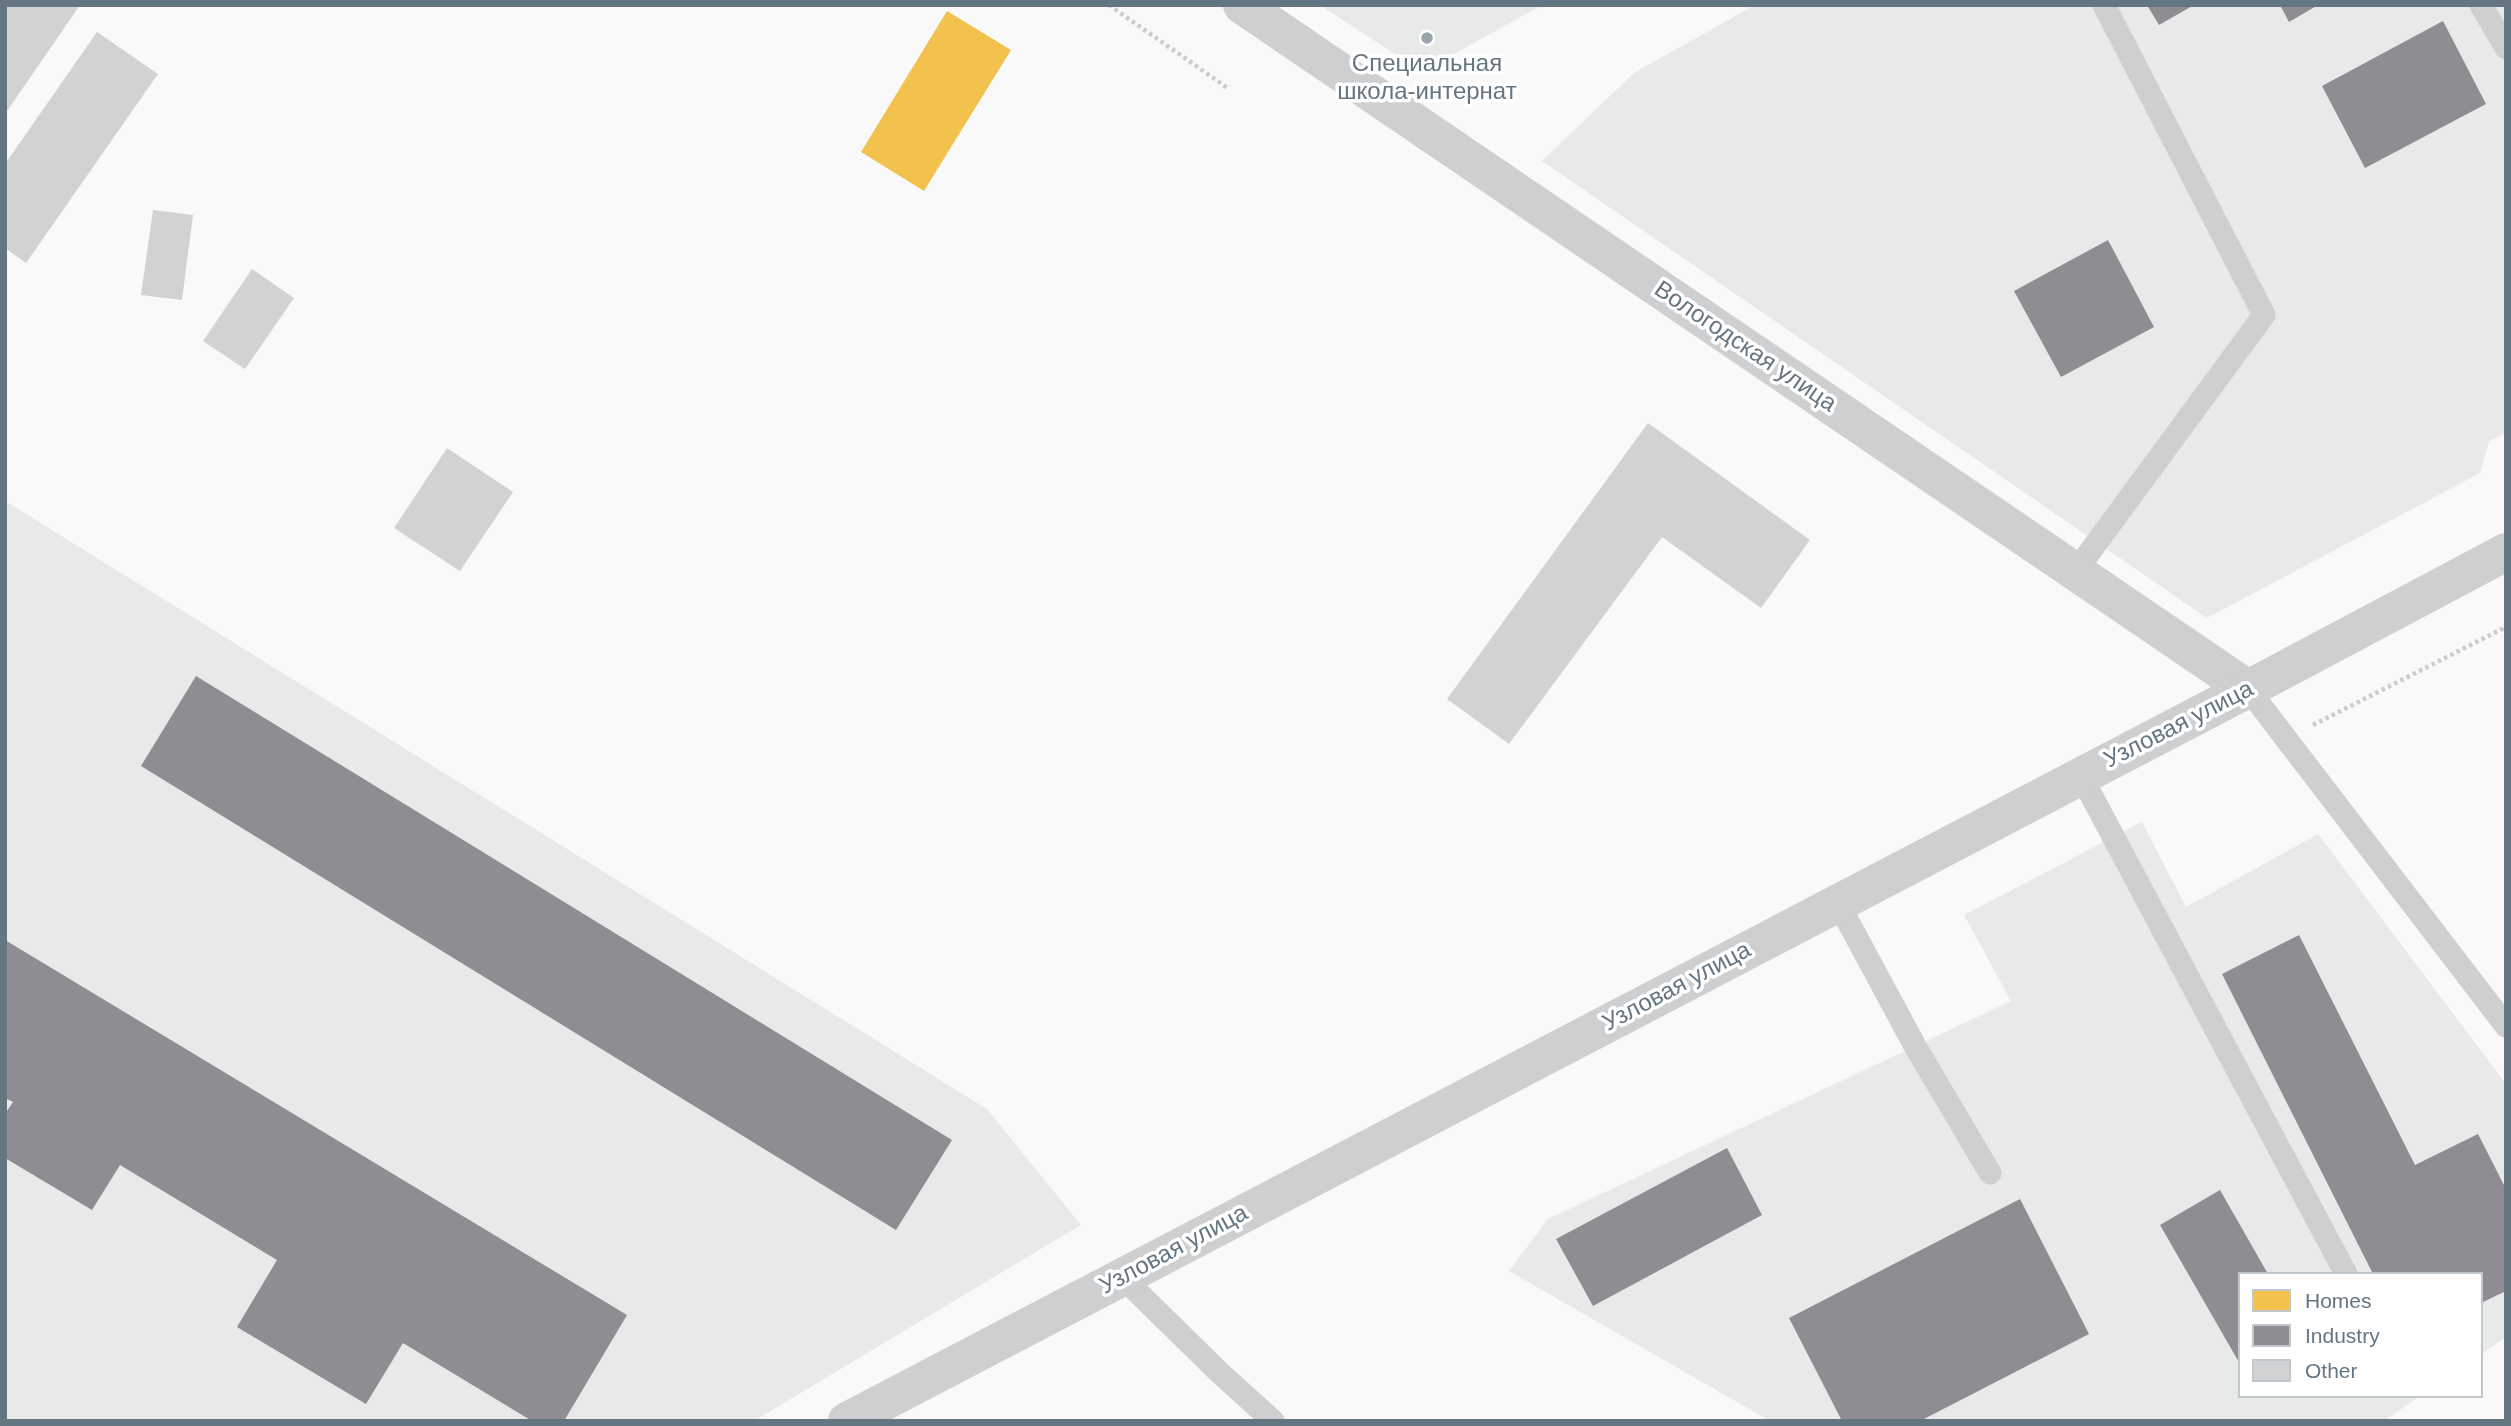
<!DOCTYPE html>
<meta charset="utf-8">
<style>
body{margin:0}
#map{position:relative;width:2511px;height:1426px;overflow:hidden;background:#f9f9f9;font-family:Arial,sans-serif}
canvas{display:block}
.frame{position:absolute;inset:0;border:7px solid #657683;pointer-events:none}
.legend{position:absolute;left:2238px;top:1272px;width:245px;height:126px;box-sizing:border-box;background:#fff;border:2px solid #c1c8cd;margin:0;padding:9px 12px;list-style:none;font-size:21px;color:#657683}
.legend li{display:flex;align-items:center;gap:14px;height:35px}
.legend b{width:35px;border:2px solid #c1c8cd}
</style>
<div id="map">
<canvas width="2511" height="1426"></canvas>
<div class="frame"></div>
<ul class="legend">
<li><b style="height:19px;background:#f2c14e"></b>Homes</li>
<li><b style="height:19px;background:#8d8d92"></b>Industry</li>
<li><b style="height:19px;background:#d0d2d3"></b>Other</li>
</ul>
</div>
<script>
const g = document.querySelector('canvas').getContext('2d');
g.lineJoin = 'round';
function fillPath(path, color) { g.fillStyle = color; g.fill(path, 'evenodd'); }
const poly = rows => new Path2D(rows.map(r => 'M' + r).join(''));
function strokePath(path, color, width, dash) { g.strokeStyle = color; g.lineWidth = width; g.lineCap = dash ? 'butt' : 'round'; g.setLineDash(dash || []); g.stroke(path); }
function label(font, color, halo, rows, align = 'center') {
  g.font = font + ' Arial,sans-serif'; g.lineWidth = 7; g.setLineDash([]); g.textBaseline = 'middle'; g.strokeStyle = halo; g.fillStyle = color; for (const [text, x, y, turn = 0] of rows) {
    g.save(); g.translate(x, y); g.rotate((+turn || 0) * Math.PI / 180); g.textAlign = isNaN(turn) ? turn : align; if (halo) g.strokeText(text, 0, 0); g.fillText(text, 0, 0); g.restore();
  }
}
fillPath(poly([
 [1320,5,1542,5,1422,72],
 [1755,5,2506,5,2506,433,2489,441,2480,473,2207,618,1542,161,1634,73],
 [5,501,987,1109,1081,1225,754,1421,5,1421],
 [2142,822,2186,907,2318,834,2506,1084,2506,1337,2481,1354,2481,1274,2240,1274,2240,1396,2420,1396,2384,1421,1770,1421,1509,1271,1548,1219,2011,1001,1964,915]
]), '#e8e9e9');
fillPath(poly([
 [947,11,1011,50,924,191,861,152]
]), '#f2c14e');
fillPath(poly([
 [2147,5,2194,5,2159,25],
 [2280,5,2318,5,2289,22],
 [2443,21,2486,104,2365,168,2322,86],
 [2108,240,2154,327,2061,377,2014,291],
 [196,676,952,1140,896,1230,141,766],
 [2299,935,2415,1165,2478,1134,2506,1189,2506,1291,2481,1303,2481,1274,2373,1274,2222,974],
 [5,940,627,1315,564,1421,532,1421,403,1343,366,1404,237,1327,277,1260,120,1165,92,1210,5,1158,5,1114,13,1102,5,1098],
 [1727,1148,1762,1215,1593,1306,1556,1239],
 [2220,1190,2268,1274,2240,1274,2240,1364,2160,1225],
 [2020,1199,2089,1334,1920,1421,1842,1421,1789,1318]
]), '#8d8d92');
fillPath(poly([
 [5,5,80,5,5,114],
 [97,32,158,74,26,263,5,248,5,164],
 [153,210,193,215,182,300,141,295],
 [252,269,294,298,245,369,203,341],
 [1648,423,1810,540,1761,608,1662,537,1509,744,1447,699],
 [447,448,513,492,460,571,394,528]
]), '#d0d2d3');
strokePath(poly([
 [1109,5,1229,89],
 [2313,725,2506,627]
]), '#cbcccd', 4.5, [3.5, 3.5]);
strokePath(poly([
 [2481,5,2506,48],
 [2075,572,2264,315,2104,5],
 [2248,689,2506,1026],
 [2081,776,2346,1274],
 [1838,903,1915,1046,1990,1173],
 [1122,1277,1220,1373,1273,1421]
]), '#cecfd0', 23);
strokePath(poly([
 [1242,5,2248,689]
]), '#cecfd0', 38);
strokePath(poly([
 [847,1421,2248,689,2506,552]
]), '#cecfd0', 38);
for (const [x, y, r, color] of [
 [1427,38,7,"#99a4ac"]
]) { const dot = new Path2D(); dot.arc(x, y, r, 0, 2 * Math.PI); g.fillStyle = color; g.fill(dot); strokePath(dot, '#fff', 2.5); }
label('24px', '#657683', '#fff', [
 ["Специальная",1427,64],
 ["школа-интернат",1427,92]
]);
label('24px', '#657683', '#fff', [
 ["Вологодская улица",1745,347,34],
 ["Узловая улица",2179,725,-27],
 ["Узловая улица",1677,987,-28],
 ["Узловая улица",1174,1250,-28]
]);
</script>
